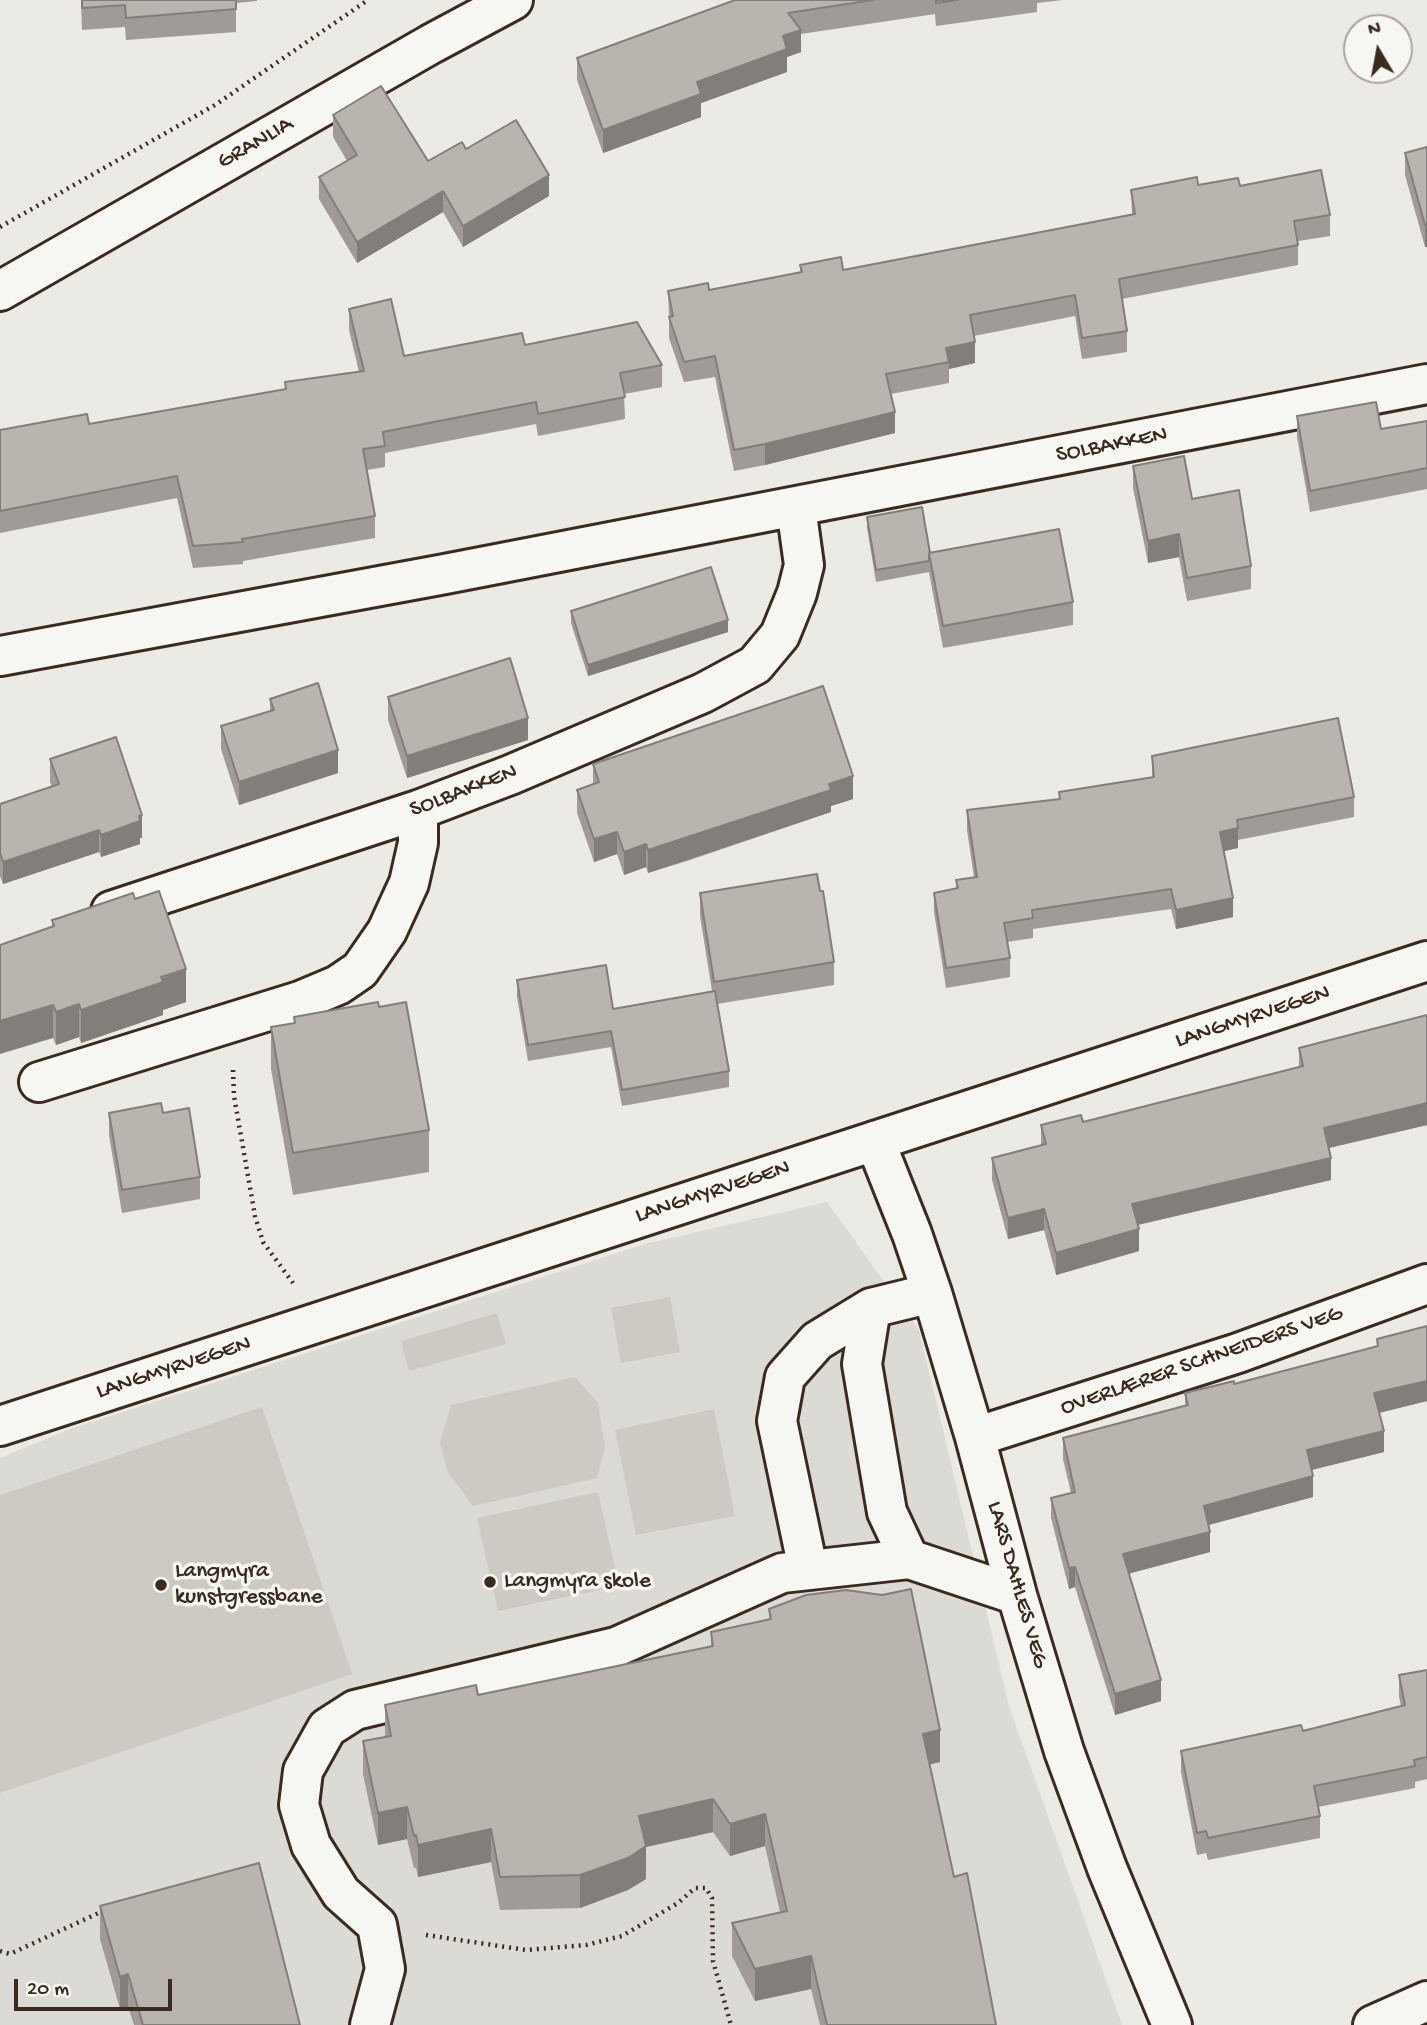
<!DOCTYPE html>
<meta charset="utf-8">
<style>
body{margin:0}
#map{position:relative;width:1427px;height:2025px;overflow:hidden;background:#ebeae5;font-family:"Gochi Hand",sans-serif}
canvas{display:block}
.north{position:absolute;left:1343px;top:14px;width:70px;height:70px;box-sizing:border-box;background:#f6f6f2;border:2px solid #aba49d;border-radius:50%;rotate:350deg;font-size:19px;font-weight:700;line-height:28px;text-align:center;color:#3b2a1e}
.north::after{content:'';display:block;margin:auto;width:24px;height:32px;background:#3b2a1e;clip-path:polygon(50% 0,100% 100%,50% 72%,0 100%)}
.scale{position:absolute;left:14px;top:1979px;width:158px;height:32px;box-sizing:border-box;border:4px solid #3b2a1e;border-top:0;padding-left:9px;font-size:21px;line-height:24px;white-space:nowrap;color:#3b2a1e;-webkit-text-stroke:5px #f6f6f2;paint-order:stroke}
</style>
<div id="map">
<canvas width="1427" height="2025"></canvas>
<div class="north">N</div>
<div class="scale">20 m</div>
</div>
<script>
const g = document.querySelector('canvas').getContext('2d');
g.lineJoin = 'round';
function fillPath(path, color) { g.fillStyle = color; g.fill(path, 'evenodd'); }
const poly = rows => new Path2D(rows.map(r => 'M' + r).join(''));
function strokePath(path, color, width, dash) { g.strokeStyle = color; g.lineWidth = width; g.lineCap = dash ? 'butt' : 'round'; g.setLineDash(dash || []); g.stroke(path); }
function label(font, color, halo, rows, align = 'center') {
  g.font = font + ' "Gochi Hand",sans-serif'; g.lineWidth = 7; g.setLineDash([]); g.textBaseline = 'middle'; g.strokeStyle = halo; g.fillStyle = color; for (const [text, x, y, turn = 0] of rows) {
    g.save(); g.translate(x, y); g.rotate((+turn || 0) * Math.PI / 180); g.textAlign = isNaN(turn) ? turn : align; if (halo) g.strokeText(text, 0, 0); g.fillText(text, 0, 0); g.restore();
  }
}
fillPath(poly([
 [827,1202,919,1330,1009,1706,1122,2025,0,2025,0,1458,70,1429,645,1244]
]), '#dcdad4');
fillPath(poly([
 [670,1297,680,1352,621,1363,611,1308],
 [497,1313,506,1344,409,1371,401,1341],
 [575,1377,598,1403,605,1448,597,1478,473,1506,447,1471,440,1442,451,1405],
 [262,1407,352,1674,0,1793,0,1495],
 [714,1409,735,1516,636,1535,615,1430],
 [598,1492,619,1586,498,1611,477,1518]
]), '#cdcac4');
const minor = poly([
 [0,291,431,44,513,0],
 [0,656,445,574,1427,384],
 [111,911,418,810,510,775,703,693,755,665,780,635,797,593,804,565,796,507],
 [39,1082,300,1001,338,985,360,970,387,931,409,883,418,843,418,810],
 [875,1141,912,1234,932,1293,975,1437,1017,1595,1064,1751,1107,1868,1172,2025],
 [871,1308,862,1364,887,1512,909,1559],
 [975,1437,1238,1353,1427,1284],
 [808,1569,777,1421,785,1377,817,1341,871,1308,932,1293],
 [370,2025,385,1969,377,1925,341,1893,311,1845,299,1805,303,1771,327,1728,355,1710,616,1647,782,1573,909,1559,1017,1595],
 [1373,2025,1427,2001]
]);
const major = poly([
 [0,1426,1427,961]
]);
strokePath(minor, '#3b2a1e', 44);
strokePath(major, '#3b2a1e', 44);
strokePath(poly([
 [0,227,215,105,368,0],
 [233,1070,234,1096,255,1216,263,1242,293,1283],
 [426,1935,526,1950,586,1945,622,1936,678,1903,695,1888,706,1888,712,1898,713,1961,731,2025],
 [0,1951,10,1954,105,1910]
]), '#3b2a1e', 4.5, [2, 5]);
strokePath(minor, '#f6f6f2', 38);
strokePath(major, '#f6f6f2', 38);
fillPath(poly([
 [81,0,257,0,257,1,236,3,236,32,126,40,125,27,82,30],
 [735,0,1063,0,1037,3,1037,12,936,26,935,14,801,34,801,52,787,57,787,72,701,103,701,117,603,153,577,80,577,58],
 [333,115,428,161,466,149,549,196,463,247,443,212,357,263,319,199,319,177,347,161,333,137],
 [1427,147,1427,247,1425,247,1405,175,1405,153],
 [1198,185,1240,186,1330,215,1330,236,1298,241,1298,265,1122,299,1127,331,1127,352,1082,359,1075,316,974,336,975,363,949,369,949,383,891,394,895,433,765,465,734,471,715,377,684,382,669,338,669,317,668,291,709,290,800,273,800,265,843,270,1132,214,1131,190],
 [349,309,404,356,525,345,662,365,662,387,624,394,625,419,538,436,536,424,385,453,385,467,367,470,375,516,375,538,243,561,243,564,193,568,177,498,0,533,0,430,89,424,285,389,285,382,359,372,349,330],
 [1297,416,1381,429,1427,421,1427,489,1310,512,1297,437],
 [1133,466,1192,499,1251,566,1251,589,1187,601,1179,557,1148,563,1133,488],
 [867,517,930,553,1073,602,1073,625,943,648,929,572,876,582,867,528],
 [571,611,728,632,588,676,571,623],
 [388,697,528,740,407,778,388,720],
 [270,699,338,773,239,805,221,749,221,726,270,711],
 [1152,756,1354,797,1354,817,1238,840,1238,848,1224,851,1233,917,1176,929,1171,909,1033,929,1033,938,1007,942,1010,958,1010,977,946,988,934,912,934,893,956,889,956,880,974,877,967,830,967,810,1059,799,1059,792,1152,777],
 [50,759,142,838,140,838,140,844,101,857,99,852,3,884,0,876,0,804,52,787,50,782],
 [593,764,853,799,831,806,831,812,690,860,648,873,646,867,624,875,617,854,594,862,577,813,577,790,593,784],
 [820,891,834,962,834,985,717,1004,729,1071,729,1087,622,1106,611,1047,528,1061,517,997,517,980,613,1009,712,991,700,916,700,893],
 [135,899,186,1002,163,1010,163,1015,81,1043,79,1037,56,1045,53,1038,52,920],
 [379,1007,429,1130,429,1172,293,1195,271,1069,271,1027,294,1023,294,1017],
 [1427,1015,1427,1125,1329,1148,1331,1180,1138,1225,1139,1251,1056,1275,1044,1230,1008,1239,992,1180,992,1158,1041,1145,1041,1125,1083,1122,1299,1067,1299,1048],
 [109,1113,200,1177,200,1199,122,1213,109,1135],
 [1377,1339,1427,1401,1379,1413,1384,1452,1312,1470,1313,1497,1209,1525,1210,1552,1128,1574,1161,1701,1115,1715,1075,1587,1069,1589,1051,1518,1051,1498,1071,1493,1063,1459,1063,1438,1185,1406,1185,1393,1234,1384,1377,1346],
 [769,1609,940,1762,930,1764,954,1877,996,2025,820,2025,811,1989,755,2001,732,1956,732,1923,780,1912,765,1846,730,1856,713,1832,646,1847,646,1879,628,1890,580,1908,500,1910,491,1862,418,1877,416,1868,414,1868,407,1839,378,1845,363,1774,363,1741,385,1737,385,1705,478,1695,711,1646,711,1632,769,1619],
 [1427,1670,1427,1779,1415,1782,1415,1788,1318,1807,1320,1816,1320,1838,1208,1860,1206,1853,1197,1855,1181,1772,1181,1751,1303,1731,1401,1706,1399,1697,1399,1675],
 [100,1906,300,2025,134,2025,128,2007,120,2009,100,1939]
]), '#a09b96');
fillPath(poly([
 [801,30,801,52,787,57,787,72,701,103,701,117,603,153,603,130,783,36],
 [549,175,549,196,463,247,463,226],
 [443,191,443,212,357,263,357,242],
 [1427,224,1427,247,1425,247,1425,225],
 [975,342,975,363,949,369,949,362,946,348],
 [895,412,895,433,765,465,765,444],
 [1179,534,1179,557,1148,563,1148,541],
 [728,620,728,632,588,676,588,665],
 [528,718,528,740,407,778,407,756],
 [338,750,338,773,239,805,239,782],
 [853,776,853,799,831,806,831,812,648,873,648,850],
 [142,815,142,838,140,838,140,844,101,857,101,835],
 [1238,828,1238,848,1220,852,1220,832],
 [99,830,99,852,3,884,3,862],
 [617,832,617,854,594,862,594,839],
 [646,844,646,867,624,875,624,852],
 [1233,898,1233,917,1176,929,1176,910],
 [186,969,186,1002,163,1010,163,1015,81,1043,81,1010],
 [79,1004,79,1037,56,1045,56,1012],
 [53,1005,53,1038,0,1054,0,1021],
 [1427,1103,1427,1125,1324,1149,1324,1128],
 [1331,1158,1331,1180,1132,1226,1132,1204],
 [1044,1209,1044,1230,1008,1239,1008,1218],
 [1139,1229,1139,1251,1056,1275,1056,1253],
 [1427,1381,1427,1401,1374,1414,1374,1393],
 [1384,1431,1384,1452,1307,1471,1307,1450],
 [1313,1476,1313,1497,1204,1526,1204,1506],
 [1210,1532,1210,1552,1123,1575,1123,1554],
 [1075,1567,1075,1587,1069,1589,1069,1568],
 [1161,1680,1161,1701,1115,1715,1115,1694],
 [940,1730,940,1762,923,1766,923,1734],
 [713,1799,713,1832,646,1847,646,1879,628,1890,580,1908,580,1875,639,1816],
 [407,1807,407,1839,378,1845,378,1813],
 [765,1814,765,1846,730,1856,730,1824],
 [491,1829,491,1862,418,1877,418,1845],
 [811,1956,811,1989,755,2001,755,1969],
 [128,1974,128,2007,120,2009,120,1977]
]), '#827e7a');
const building = poly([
 [82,0,236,0,236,9,126,18,125,5,82,8,82,0],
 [735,0,873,0,788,13,801,30,783,36,787,49,697,82,701,94,603,130,577,58,735,0],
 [936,0,958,0,936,3,936,0],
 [381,86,428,161,462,142,466,149,516,120,549,175,463,226,443,191,357,242,319,177,357,155,333,115,381,86],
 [1427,147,1427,224,1425,225,1405,153,1427,147],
 [1321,170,1330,215,1294,221,1298,245,1119,279,1127,331,1082,338,1075,295,970,315,975,342,946,348,949,362,886,374,895,412,765,444,734,450,715,356,684,362,669,317,673,316,668,291,708,283,709,290,802,272,800,265,841,257,843,270,1135,214,1131,190,1197,177,1198,185,1238,178,1240,186,1321,170],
 [391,299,404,356,522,333,525,345,637,322,662,365,620,373,625,397,538,414,536,402,383,432,385,446,363,449,375,516,242,539,243,542,193,546,177,476,0,511,0,430,87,414,89,424,286,389,285,382,364,371,349,309,391,299],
 [1376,402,1381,429,1427,421,1427,468,1310,491,1297,416,1376,402],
 [1184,456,1192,499,1239,490,1251,566,1187,578,1179,534,1148,541,1133,466,1184,456],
 [922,507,930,553,929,553,929,561,876,570,867,517,922,507],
 [1059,529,1073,602,943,626,929,553,1059,529],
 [711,567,728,620,588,665,571,611,711,567],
 [510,658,528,718,407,756,388,697,510,658],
 [318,683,338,750,239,782,221,726,274,710,270,699,318,683],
 [823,686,853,776,829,784,831,790,648,850,646,844,624,852,617,832,594,839,577,790,599,782,593,764,823,686],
 [1338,718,1354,797,1237,820,1238,828,1220,832,1233,898,1176,910,1171,889,1032,910,1033,918,1004,923,1010,958,946,968,934,893,958,888,956,880,977,877,967,810,1060,799,1059,792,1154,777,1152,756,1338,718],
 [116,737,142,815,139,816,140,821,101,835,99,830,3,862,0,853,0,804,59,784,50,759,116,737],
 [817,874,820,891,823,891,834,962,714,982,700,893,817,874],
 [159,891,186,969,161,977,163,982,81,1010,79,1004,56,1012,53,1005,0,1021,0,945,54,926,52,920,59,918,133,893,135,899,159,891],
 [606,965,613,1009,715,991,729,1071,622,1090,611,1031,528,1045,517,980,606,965],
 [378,1002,379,1007,406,1002,429,1130,293,1153,271,1027,295,1023,294,1017,378,1002],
 [1427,1015,1427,1103,1324,1128,1331,1158,1132,1204,1139,1229,1056,1253,1044,1209,1008,1218,992,1158,1046,1144,1041,1125,1081,1115,1083,1122,1303,1066,1299,1048,1427,1015],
 [161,1103,163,1113,189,1108,200,1177,122,1190,109,1113,161,1103],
 [1427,1326,1427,1381,1374,1393,1384,1431,1307,1450,1313,1476,1204,1506,1210,1532,1123,1554,1161,1680,1115,1694,1075,1567,1069,1568,1051,1498,1075,1492,1063,1438,1188,1405,1185,1393,1234,1381,1234,1384,1378,1346,1377,1339,1427,1326],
 [911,1589,940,1730,923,1734,954,1877,967,1873,996,2025,827,2025,811,1956,755,1969,732,1923,787,1911,765,1814,730,1824,713,1799,639,1816,646,1846,628,1858,580,1875,500,1877,491,1829,418,1845,416,1835,414,1836,407,1807,378,1813,363,1741,391,1736,385,1705,476,1685,478,1695,713,1646,711,1632,771,1619,769,1609,806,1595,846,1590,882,1595,911,1589],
 [1427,1670,1427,1757,1414,1760,1415,1766,1314,1786,1320,1816,1208,1838,1206,1831,1197,1833,1181,1751,1301,1725,1303,1731,1405,1705,1399,1675,1427,1670],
 [259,1863,300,2025,143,2025,128,1974,120,1977,100,1906,259,1863]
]);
fillPath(building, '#bab4ae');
strokePath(building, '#827e7a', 2);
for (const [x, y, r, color] of [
 [490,1582,7,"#3b2a1e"],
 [161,1585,7,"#3b2a1e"]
]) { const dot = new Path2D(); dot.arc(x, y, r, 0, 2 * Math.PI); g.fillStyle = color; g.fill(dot); strokePath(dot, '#f6f6f2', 2.5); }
label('23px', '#3b2a1e', '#f6f6f2', [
 ["GRANLIA",256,144,-30],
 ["SOLBAKKEN",1112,446,-11],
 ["SOLBAKKEN",464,792,-21],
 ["LANGMYRVEGEN",1253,1018,-18],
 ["LANGMYRVEGEN",713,1193,-18],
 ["OVERLÆRER SCHNEIDERS VEG",1202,1362,-19],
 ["LANGMYRVEGEN",174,1369,-18],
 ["LARS DAHLES VEG",1016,1585,74]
]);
label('23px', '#3b2a1e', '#f6f6f2', [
 ["Langmyra",175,1572],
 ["kunstgressbane",175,1598],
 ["Langmyra skole",504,1582]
], 'left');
</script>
